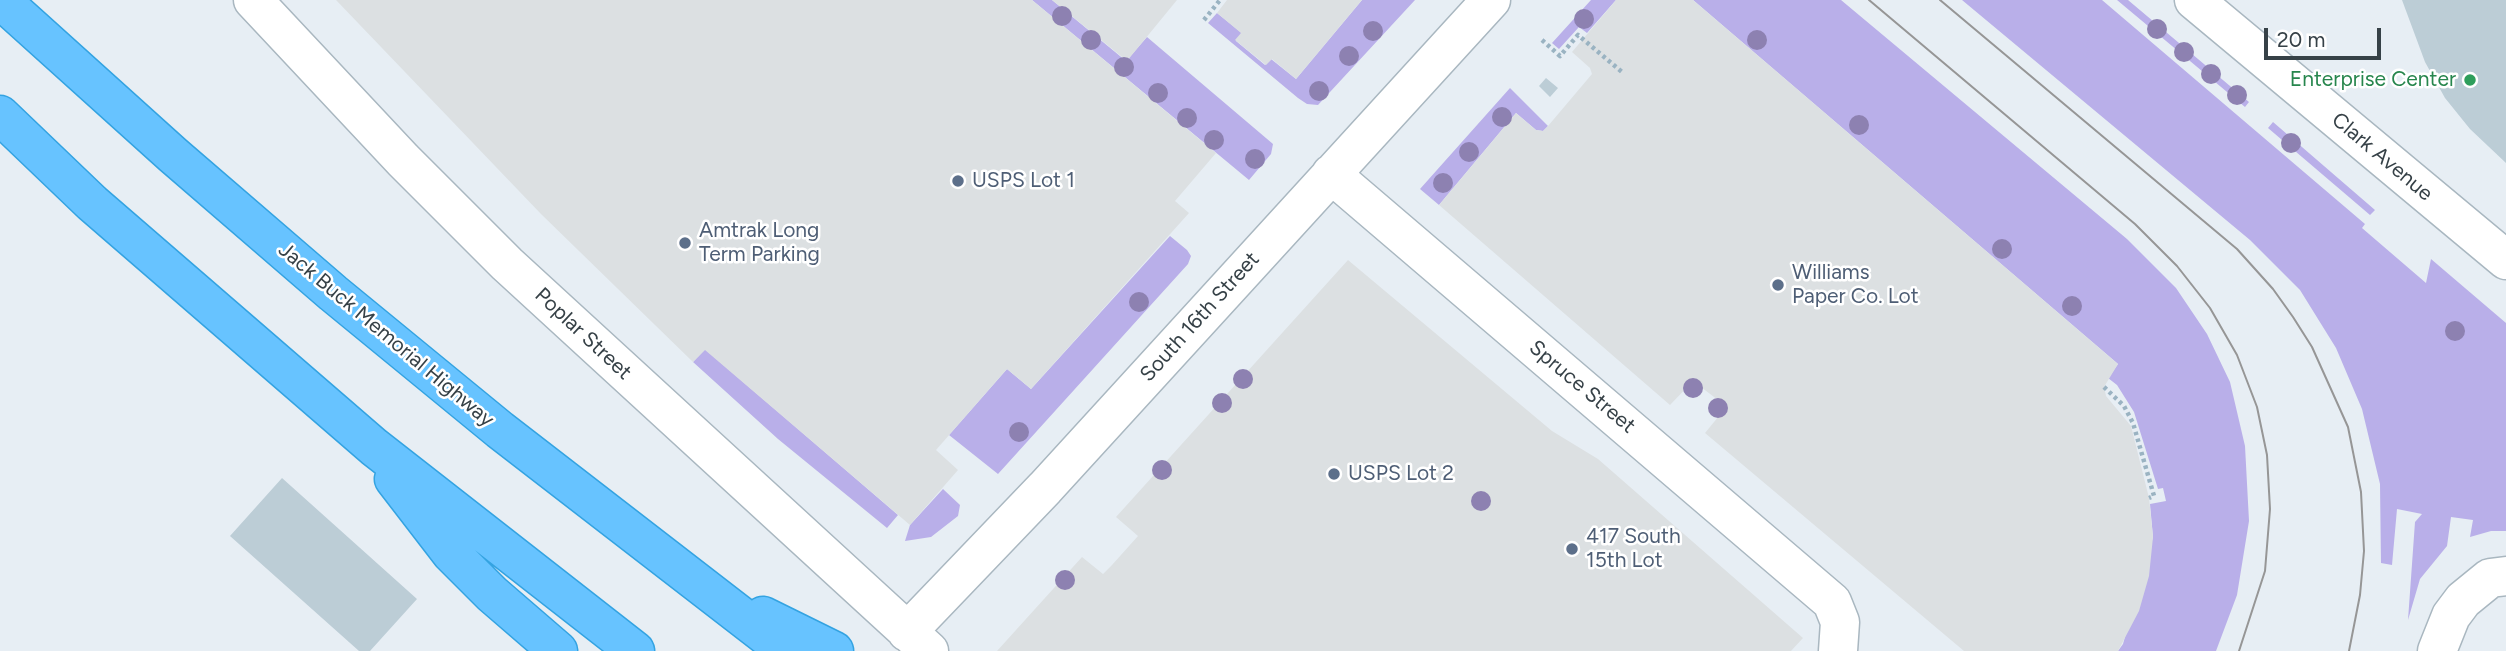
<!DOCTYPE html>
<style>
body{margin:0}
#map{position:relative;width:2506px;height:651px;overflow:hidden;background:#e7eef4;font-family:Figtree,sans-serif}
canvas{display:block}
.scale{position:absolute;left:2264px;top:28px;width:117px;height:32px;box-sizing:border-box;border:4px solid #364147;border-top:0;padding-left:9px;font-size:21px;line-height:24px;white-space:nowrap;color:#364147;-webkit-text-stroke:5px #fff;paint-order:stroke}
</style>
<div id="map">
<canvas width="2506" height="651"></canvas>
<div class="scale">20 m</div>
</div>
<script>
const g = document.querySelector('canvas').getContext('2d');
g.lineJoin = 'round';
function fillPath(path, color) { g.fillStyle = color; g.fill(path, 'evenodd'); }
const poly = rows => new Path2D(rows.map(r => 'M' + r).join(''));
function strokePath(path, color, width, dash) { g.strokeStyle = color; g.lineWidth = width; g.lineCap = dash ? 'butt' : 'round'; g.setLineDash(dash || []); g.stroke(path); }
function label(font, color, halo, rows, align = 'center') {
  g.font = font + ' Figtree,sans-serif'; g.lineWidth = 5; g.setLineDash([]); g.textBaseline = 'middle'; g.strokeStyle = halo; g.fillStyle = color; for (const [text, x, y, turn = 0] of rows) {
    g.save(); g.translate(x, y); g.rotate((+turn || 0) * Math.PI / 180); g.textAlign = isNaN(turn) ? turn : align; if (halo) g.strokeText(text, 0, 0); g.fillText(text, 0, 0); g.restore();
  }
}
fillPath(poly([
 [1032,0,1052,0,1126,61,1147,37,1273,144,1271,154,1249,180],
 [1362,0,1415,0,1318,105,1307,104,1298,98,1208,23,1217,13,1242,33,1236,41,1265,65,1271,59,1296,79],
 [1591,0,1616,0,1587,33,1579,27,1559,49,1552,43],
 [1693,0,1841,0,2127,239,2176,288,2207,334,2230,382,2245,446,2249,521,2237,595,2216,651,2118,651,2123,644,2153,537,2150,504,2166,501,2163,488,2158,489,2134,412,2117,385,2108,378,2118,364],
 [1962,0,2102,0,2365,224,2362,228,2426,283,2431,259,2506,323,2506,531,2491,531,2470,537,2473,520,2451,517,2447,546,2420,579,2408,620,2415,522,2422,514,2397,509,2392,565,2381,563,2380,484,2362,409,2336,348,2300,290,2250,240],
 [2117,0,2128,0,2249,102,2245,107],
 [1510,88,1548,126,1543,131,1536,130,1516,113,1439,205,1420,189],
 [2273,122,2375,210,2370,215,2268,128],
 [1170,236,1187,250,1191,256,1188,264,998,474,949,435,1007,369,1031,389],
 [705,349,898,515,887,528,778,439,693,362],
 [943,489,960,505,958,516,931,537,905,541,910,525]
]), '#b9afe9');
fillPath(poly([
 [336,0,1032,0,1216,153,1175,201,1189,213,1031,389,1007,369,943,442,936,450,958,470,910,525,705,350,693,362,541,214],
 [1052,0,1177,0,1127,61],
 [1227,0,1362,0,1296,79,1272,59,1266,65,1235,40,1241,33,1217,13],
 [1616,0,1693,0,2118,364,2104,387,2106,396,2131,426,2149,498,2153,537,2149,576,2139,611,2118,651,1964,651,1705,433,1723,411,1722,403,1693,381,1670,405,1439,205,1516,113,1536,130,1543,131,1548,126,1592,74,1590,68,1572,52],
 [1348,260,1552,431,1598,459,1803,638,1791,651,997,651,1082,557,1103,574,1112,565,1138,536,1116,517]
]), '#dce0e2');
fillPath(poly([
 [2402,0,2506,0,2506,163,2470,129,2445,98,2425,62],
 [1546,78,1558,88,1550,97,1539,86],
 [282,478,417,599,370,651,359,651,230,536]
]), '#bccdd6');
const minor = poly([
 [253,0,403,160,507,264,929,651],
 [2194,0,2506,260],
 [1331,174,1832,602,1840,622,1838,651],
 [907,632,1045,488,1491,0],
 [2437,651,2451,616,2463,600,2490,578,2506,576]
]);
const highway = poly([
 [1,0,173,155,333,293,500,430,786,651],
 [0,115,92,203,374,447,635,651],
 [394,479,451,553,492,594,558,651],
 [763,616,834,651]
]);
strokePath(minor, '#a9b7c0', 41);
strokePath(highway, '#34a3e1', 41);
strokePath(poly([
 [1204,20,1220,0],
 [1542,40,1560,56,1578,35,1622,72],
 [2104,387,2124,406,2133,423,2154,496,2149,498]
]), '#9ab3c2', 4.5, [3.5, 3.5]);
strokePath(minor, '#fff', 38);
strokePath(highway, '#67c3ff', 38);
strokePath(poly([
 [1869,0,2135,224,2177,266,2210,308,2237,355,2257,407,2267,455,2270,509,2265,571,2239,651],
 [1940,0,2237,249,2273,289,2293,317,2312,347,2348,427,2361,492,2364,551,2360,595,2349,651]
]), '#969696', 2);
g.fillStyle = '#8d81b1';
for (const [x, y] of [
 [1062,16],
 [1584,19],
 [2157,29],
 [1373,31],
 [1091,40],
 [1757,40],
 [2184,52],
 [1349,56],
 [1124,67],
 [2211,74],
 [1319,91],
 [1158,93],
 [2237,95],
 [1502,117],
 [1187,118],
 [1859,125],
 [1214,140],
 [2291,143],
 [1469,152],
 [1255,159],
 [1443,183],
 [2002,249],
 [1139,302],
 [2072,306],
 [2455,331],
 [1243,379],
 [1693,388],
 [1222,403],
 [1718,408],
 [1019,432],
 [1162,470],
 [1481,501],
 [1065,580]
]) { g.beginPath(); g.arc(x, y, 10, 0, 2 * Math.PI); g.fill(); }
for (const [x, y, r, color] of [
 [2470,80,7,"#2e9e5b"],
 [958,181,7,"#5c6f8a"],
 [685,243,7,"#5c6f8a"],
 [1778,285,7,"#5c6f8a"],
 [1334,474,7,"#5c6f8a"],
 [1572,549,7,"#5c6f8a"]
]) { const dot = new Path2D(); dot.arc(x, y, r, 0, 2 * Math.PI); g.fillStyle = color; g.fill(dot); strokePath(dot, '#fff', 2.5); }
label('21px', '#27864d', '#fff', [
 ["Enterprise Center",2456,80]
], 'right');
label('21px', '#364147', '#fff', [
 ["Clark Avenue",2382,157,40],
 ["South 16th Street",1200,317,-48],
 ["Poplar Street",583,334,43],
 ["Jack Buck Memorial Highway",386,335,40],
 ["Spruce Street",1582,387,40]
]);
label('21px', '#4e5e75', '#fff', [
 ["USPS Lot 1",972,181],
 ["Amtrak Long",699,231],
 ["Term Parking",699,255],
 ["Williams",1792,273],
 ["Paper Co. Lot",1792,297],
 ["USPS Lot 2",1348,474],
 ["417 South",1586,537],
 ["15th Lot",1586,561]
], 'left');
</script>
